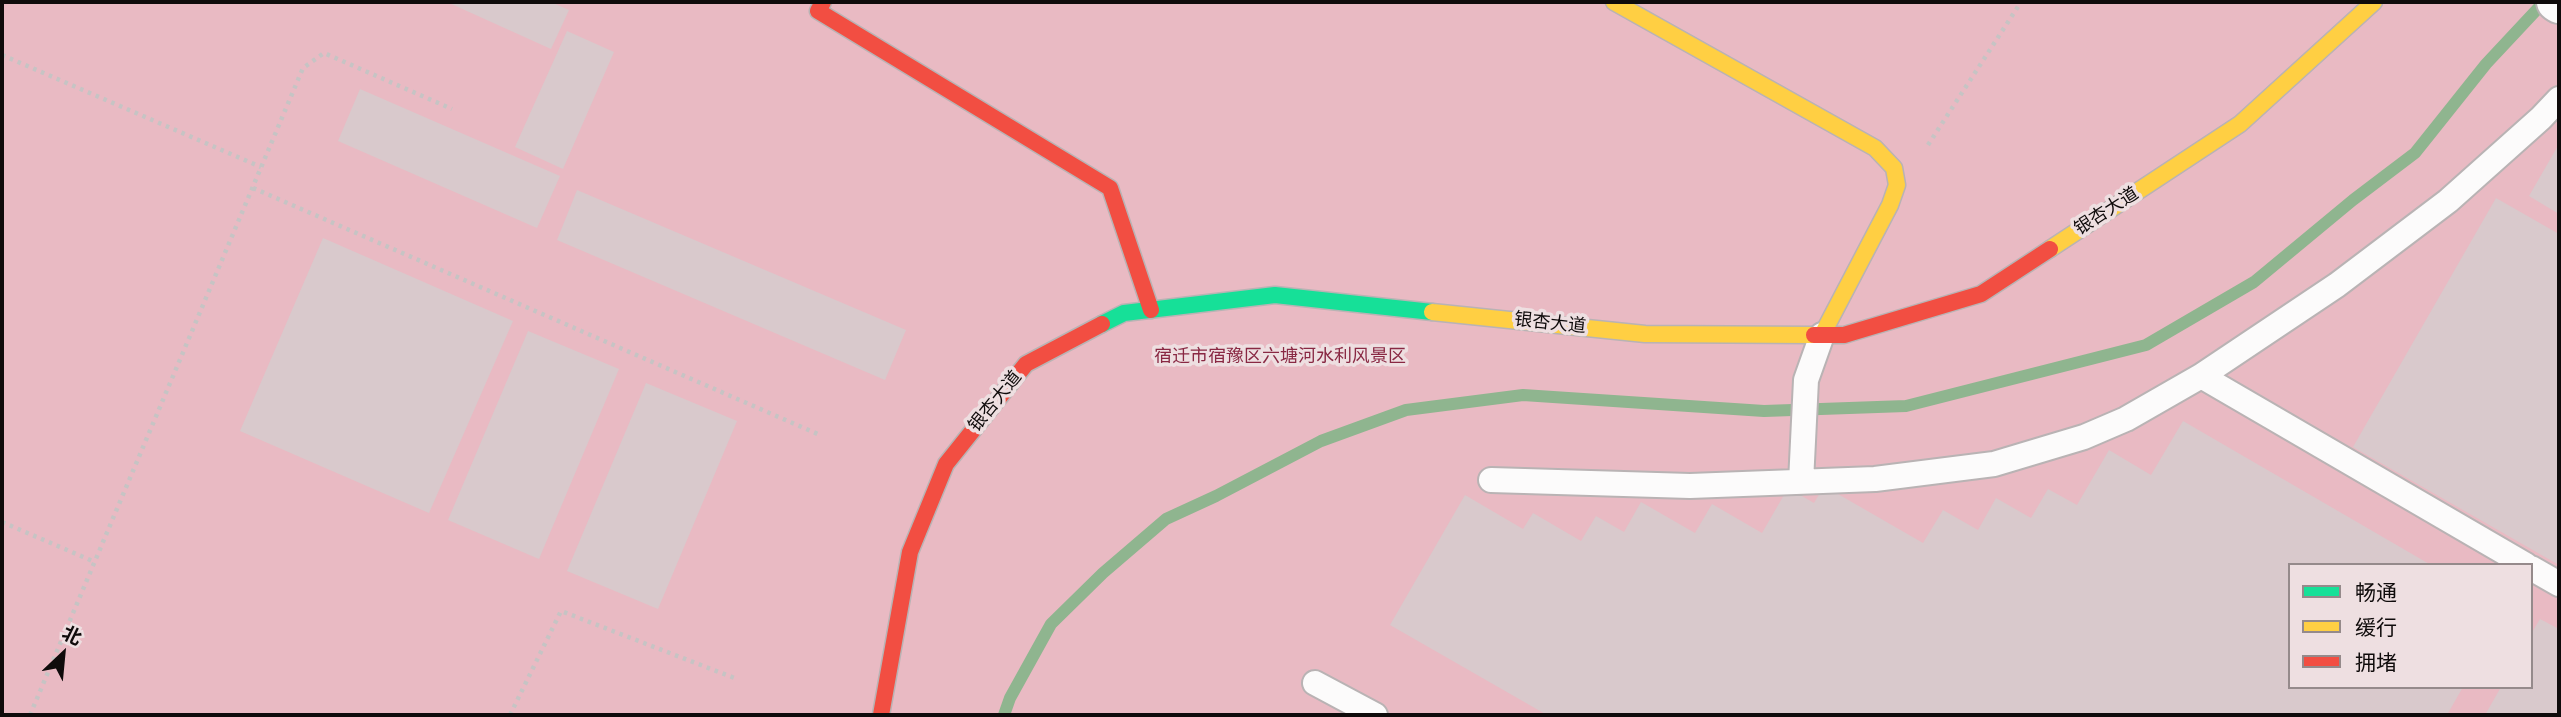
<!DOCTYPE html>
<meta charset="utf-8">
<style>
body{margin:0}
#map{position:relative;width:2561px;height:717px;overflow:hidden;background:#eae2e4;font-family:"Titillium Web","Noto Sans SC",sans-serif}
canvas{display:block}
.frame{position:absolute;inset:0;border:4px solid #0f0b0b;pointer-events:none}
.legend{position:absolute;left:2288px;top:563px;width:245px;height:126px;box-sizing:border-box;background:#eedfe1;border:2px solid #958a8b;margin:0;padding:9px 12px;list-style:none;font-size:21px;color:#0f0b0b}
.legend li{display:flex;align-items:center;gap:14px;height:35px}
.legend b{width:35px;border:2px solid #958a8b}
.north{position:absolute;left:28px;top:619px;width:70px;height:70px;-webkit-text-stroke:5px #eedfe1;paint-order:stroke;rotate:26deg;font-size:19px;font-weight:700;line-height:28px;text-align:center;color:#0f0b0b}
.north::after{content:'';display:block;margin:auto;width:24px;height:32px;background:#0f0b0b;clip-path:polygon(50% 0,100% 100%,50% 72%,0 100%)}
</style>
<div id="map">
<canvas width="2561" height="717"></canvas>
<div class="frame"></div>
<ul class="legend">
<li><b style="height:9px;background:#16e098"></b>畅通</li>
<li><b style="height:9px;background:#ffcf43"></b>缓行</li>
<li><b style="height:9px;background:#f24e42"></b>拥堵</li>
</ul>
<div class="north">北</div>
</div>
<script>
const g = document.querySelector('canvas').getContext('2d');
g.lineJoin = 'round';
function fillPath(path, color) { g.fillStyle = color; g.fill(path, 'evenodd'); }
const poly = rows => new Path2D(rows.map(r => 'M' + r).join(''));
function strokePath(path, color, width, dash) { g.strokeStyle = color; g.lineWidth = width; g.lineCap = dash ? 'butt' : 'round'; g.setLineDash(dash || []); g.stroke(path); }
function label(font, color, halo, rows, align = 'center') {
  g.font = font + ' "Titillium Web","Noto Sans SC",sans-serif'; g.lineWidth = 7; g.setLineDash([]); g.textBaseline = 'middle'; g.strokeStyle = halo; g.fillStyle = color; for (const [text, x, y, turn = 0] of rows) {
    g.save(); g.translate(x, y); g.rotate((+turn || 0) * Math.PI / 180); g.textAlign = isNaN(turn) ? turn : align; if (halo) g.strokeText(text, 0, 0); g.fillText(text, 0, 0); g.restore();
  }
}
fillPath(poly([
 [2,2,2559,2,2559,715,2,715],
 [2290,565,2531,565,2531,687,2290,687]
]), '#e9bac3');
strokePath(poly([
 [1004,715,1010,698,1051,624,1103,573,1166,519,1216,496,1321,441,1406,410,1523,395,1764,411,1906,406,2146,345,2254,282,2353,200,2415,153,2486,64,2544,2]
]), '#8fb58f', 12);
fillPath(poly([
 [447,2,551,2,569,10,551,49],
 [567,31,614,52,563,169,515,147],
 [360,89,560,176,537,228,338,141],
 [2559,144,2559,214,2529,196],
 [577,190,906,330,885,380,557,240],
 [2496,198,2559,234,2559,565,2353,447],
 [323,238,513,321,429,513,240,431],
 [528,331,619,369,539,559,448,520],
 [646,383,737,421,658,609,567,571],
 [2183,421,2431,565,2290,565,2290,687,2463,687,2447,715,1547,715,1390,625,1465,495,1523,529,1533,513,1581,541,1596,516,1624,532,1641,502,1695,533,1712,504,1762,533,1788,488,1814,503,1824,486,1923,543,1943,510,1978,530,1996,498,2031,518,2048,489,2077,505,2109,450,2151,475],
 [2540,619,2559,629,2559,715,2485,715,2501,687,2531,687,2531,634]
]), '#d9c9cc');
const lane = poly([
 [2201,376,2526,565],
 [1491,480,1690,486,1875,479,1994,464,2084,437,2126,419,2201,376,2337,285,2448,201,2541,118,2559,99],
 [1801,482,1806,380,1822,335],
 [2531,568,2559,584],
 [1315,683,1375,715]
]);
const street = poly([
 [2556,2,2559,4]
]);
const fast = poly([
 [1102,324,1124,313,1275,295,1432,312]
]);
const slow = poly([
 [1614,2,1875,148,1894,168,1897,185,1890,205,1822,335],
 [2050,249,2240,124,2374,2],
 [1432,312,1645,334,1814,335]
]);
const jam = poly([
 [823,2,818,11,1110,188,1151,310],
 [1814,335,1844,335,1981,294,2050,249],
 [881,715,910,552,946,464,1026,364,1102,324]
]);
strokePath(lane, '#b9b3b4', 28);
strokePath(street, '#b9b3b4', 42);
strokePath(fast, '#b9b3b4', 19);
strokePath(slow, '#b9b3b4', 19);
strokePath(jam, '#b9b3b4', 19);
strokePath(poly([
 [2,55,261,167],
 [1928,145,2021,2],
 [253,188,820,435],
 [2,522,95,562],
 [30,715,303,68,324,53,452,109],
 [510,715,561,611,737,679]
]), '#c6c4c4', 4.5, [3.5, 5]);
strokePath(lane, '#fcfbfb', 24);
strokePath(street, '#fcfbfb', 38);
strokePath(fast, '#16e098', 16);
strokePath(slow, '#ffcf43', 16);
strokePath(jam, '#f24e42', 16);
label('18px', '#0f0b0b', '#eedfe1', [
 ["银杏大道",2107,212,-33],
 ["银杏大道",1550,324,6],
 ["银杏大道",996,402,-51]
]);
label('18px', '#892843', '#eedfe1', [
 ["宿迁市宿豫区六塘河水利风景区",1280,358]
]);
</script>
